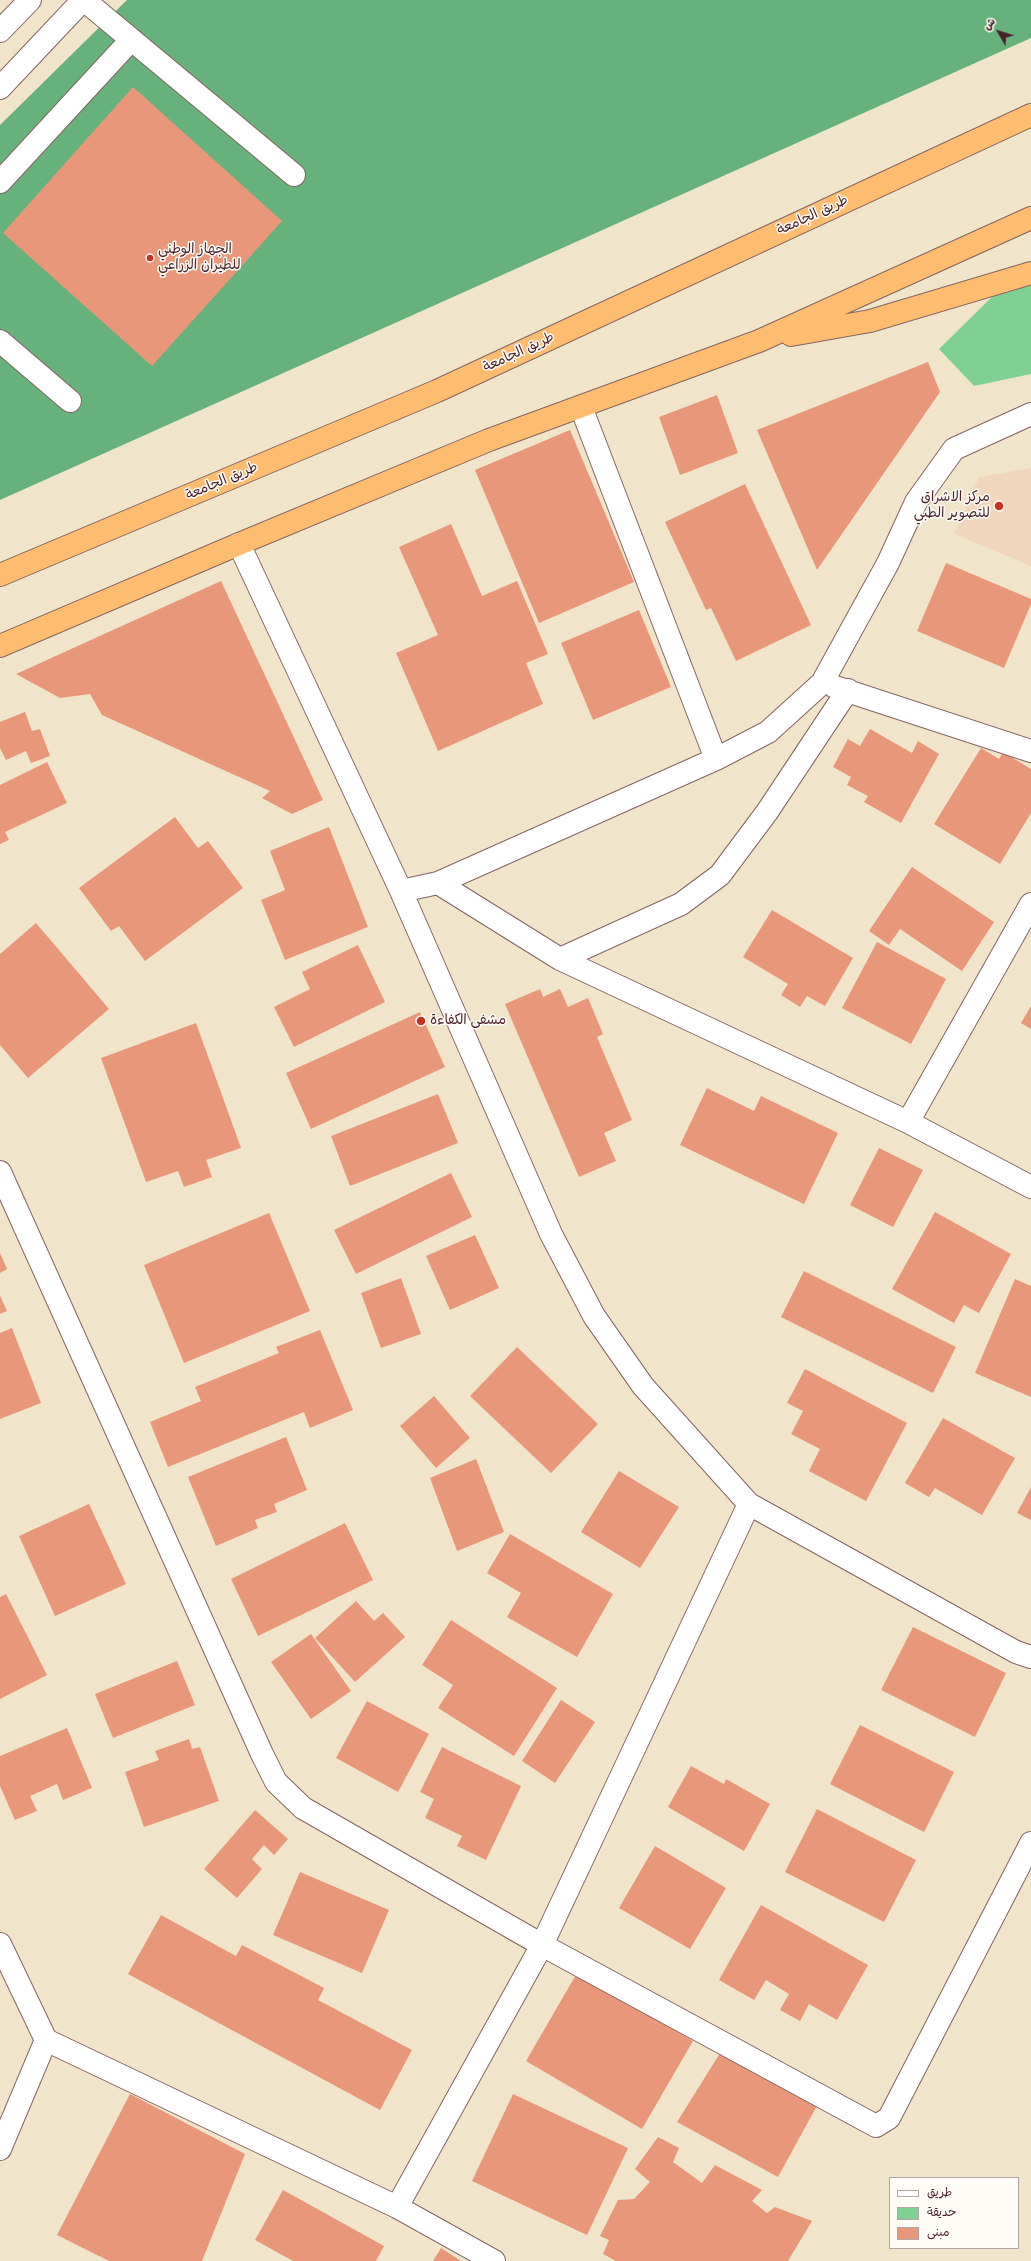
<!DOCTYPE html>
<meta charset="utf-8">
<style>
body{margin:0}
#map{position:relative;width:1031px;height:2261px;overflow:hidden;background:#f0e5ca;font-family:Mynerve,"Playpen Sans Arabic",sans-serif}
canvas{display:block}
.legend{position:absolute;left:889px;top:2177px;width:130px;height:72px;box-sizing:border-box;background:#fdfcf7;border:1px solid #b5a4a5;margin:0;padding:5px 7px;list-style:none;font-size:12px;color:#4a1f2b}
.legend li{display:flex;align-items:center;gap:8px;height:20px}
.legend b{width:20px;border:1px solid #b5a4a5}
.north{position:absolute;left:979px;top:12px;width:40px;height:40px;-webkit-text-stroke:3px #fdfcf7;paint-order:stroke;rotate:309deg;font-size:11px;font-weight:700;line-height:16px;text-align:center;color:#4a1f2b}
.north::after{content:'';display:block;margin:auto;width:14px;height:18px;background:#4a1f2b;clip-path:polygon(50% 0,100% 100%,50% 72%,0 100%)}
</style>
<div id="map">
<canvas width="1031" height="2261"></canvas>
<ul class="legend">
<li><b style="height:5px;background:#fff"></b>طريق</li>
<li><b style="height:11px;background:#7fd092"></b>حديقة</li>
<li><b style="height:11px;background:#e8977a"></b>مبنى</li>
</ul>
<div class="north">ش</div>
</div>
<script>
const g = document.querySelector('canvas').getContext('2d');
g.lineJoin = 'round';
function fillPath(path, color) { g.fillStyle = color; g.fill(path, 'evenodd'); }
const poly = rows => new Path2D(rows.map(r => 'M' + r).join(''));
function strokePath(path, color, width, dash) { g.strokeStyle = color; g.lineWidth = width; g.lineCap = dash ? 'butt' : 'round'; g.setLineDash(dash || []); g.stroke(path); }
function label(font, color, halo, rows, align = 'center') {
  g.font = font + ' Mynerve,"Playpen Sans Arabic",sans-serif'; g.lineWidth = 3; g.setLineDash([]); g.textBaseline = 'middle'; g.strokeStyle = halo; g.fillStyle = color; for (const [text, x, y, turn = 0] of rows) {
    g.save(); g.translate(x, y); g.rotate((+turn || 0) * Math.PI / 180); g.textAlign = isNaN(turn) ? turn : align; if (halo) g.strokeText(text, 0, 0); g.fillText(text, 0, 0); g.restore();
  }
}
fillPath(poly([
 [1031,468,1031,566,955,534,979,477]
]), '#f0d6bc');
fillPath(poly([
 [1031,282,1031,374,974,386,939,349,998,291]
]), '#7fd092');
fillPath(poly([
 [127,0,1031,0,1031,38,0,500,0,125]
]), '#67b27c');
fillPath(poly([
 [133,87,282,221,152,366,3,233],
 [928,362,940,392,817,570,757,430],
 [717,395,738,453,680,475,659,417],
 [570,430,634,582,539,623,475,470],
 [745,484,811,625,736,661,711,608,706,610,665,522],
 [451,524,482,596,517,581,548,654,526,663,543,704,438,751,396,653,438,635,399,547],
 [946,563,1031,599,1031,604,1004,668,917,631],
 [221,581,323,800,292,814,262,798,270,791,102,715,90,694,60,698,16,674],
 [639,610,671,687,593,720,561,643],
 [25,712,32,731,40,729,50,756,31,763,26,751,6,760,0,748,0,722],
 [870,729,912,753,918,741,939,754,901,823,864,802,868,796,847,785,851,777,833,767,848,739,860,746],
 [981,748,999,759,1003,752,1031,769,1031,813,1000,864,934,824],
 [47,762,67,803,5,832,9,840,0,844,0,785],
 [175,817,198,848,208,841,243,888,145,961,119,926,111,931,79,888],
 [329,827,368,927,285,960,261,900,285,890,270,851],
 [912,867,994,922,962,971,900,929,889,945,869,931],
 [772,910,853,958,825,1006,807,996,800,1007,781,995,788,984,743,957],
 [36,923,109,1009,28,1078,0,1045,0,954],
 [877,942,946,979,911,1044,842,1008],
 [358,945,385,1002,294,1047,274,1007,310,989,302,972],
 [540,989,543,997,560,989,568,1007,588,998,603,1034,597,1037,632,1120,604,1133,616,1161,579,1177,505,1004],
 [1031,1006,1031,1029,1021,1023],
 [420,1012,445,1067,311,1129,286,1073],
 [196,1023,241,1148,206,1160,212,1177,184,1187,178,1171,146,1182,101,1058],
 [707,1088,754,1111,761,1096,838,1133,804,1204,680,1145],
 [438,1094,458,1143,350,1186,331,1136],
 [879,1148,923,1170,893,1227,850,1205],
 [451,1173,472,1217,356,1274,334,1230],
 [935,1212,1011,1254,979,1313,964,1305,954,1323,892,1289],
 [269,1213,310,1311,184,1363,144,1265],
 [475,1235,499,1288,450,1310,426,1256],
 [0,1253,7,1269,0,1273],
 [804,1271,956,1347,933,1393,781,1317],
 [401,1278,421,1334,381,1348,361,1293],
 [1015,1279,1031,1286,1031,1397,975,1373],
 [0,1296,7,1311,0,1314],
 [12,1328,41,1403,0,1419,0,1333],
 [320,1330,353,1410,310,1428,304,1412,168,1467,150,1422,201,1401,195,1387,279,1353,276,1347],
 [517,1347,598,1424,551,1473,470,1396],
 [805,1369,907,1423,866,1501,809,1471,820,1449,791,1434,803,1411,787,1403],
 [434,1396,470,1438,436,1468,400,1426],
 [943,1418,1015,1458,982,1515,935,1488,929,1497,905,1483],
 [286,1437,307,1490,274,1504,277,1512,255,1520,258,1528,216,1546,188,1477],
 [476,1459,504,1532,457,1551,430,1478],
 [619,1471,679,1507,640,1568,581,1532],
 [1031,1487,1031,1520,1017,1513],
 [89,1504,126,1584,55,1616,19,1536],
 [345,1523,373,1580,258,1636,231,1579],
 [510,1534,613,1594,577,1657,507,1617,521,1593,487,1573],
 [6,1594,47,1675,0,1699,0,1597],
 [356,1601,374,1621,383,1613,405,1637,355,1682,315,1638],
 [451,1620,557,1688,514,1756,438,1708,453,1685,422,1665],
 [913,1627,1006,1673,975,1737,881,1690],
 [311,1634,351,1691,311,1719,271,1662],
 [177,1661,195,1705,113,1738,95,1694],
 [561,1700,595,1722,555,1783,522,1761],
 [367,1701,429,1734,398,1792,336,1758],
 [860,1725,954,1772,924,1832,830,1784],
 [67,1728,92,1788,63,1800,57,1784,30,1796,37,1811,15,1820,0,1786,0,1756],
 [189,1739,192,1749,200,1747,219,1801,144,1827,125,1772,159,1760,155,1751],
 [442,1747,521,1786,486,1860,457,1846,462,1836,425,1818,434,1799,420,1792],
 [691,1766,724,1784,726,1779,770,1804,744,1851,668,1807],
 [817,1809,916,1860,884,1922,785,1872],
 [255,1810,288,1839,274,1855,264,1845,252,1859,262,1869,237,1898,204,1869],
 [655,1846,726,1888,690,1949,619,1908],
 [300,1872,389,1910,362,1973,273,1935],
 [761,1905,868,1965,837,2020,809,2004,800,2021,780,2010,789,1994,766,1980,754,2000,719,1980],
 [161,1915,236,1956,242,1945,324,1988,318,2000,412,2050,380,2110,128,1974],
 [577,1973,693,2041,642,2129,526,2061],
 [722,2050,819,2102,778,2177,677,2122],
 [130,2094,245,2154,202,2261,109,2261,57,2235],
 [513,2094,628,2148,587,2235,472,2181],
 [658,2137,679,2148,673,2162,702,2183,715,2165,762,2190,752,2201,767,2213,775,2207,812,2221,788,2261,616,2261,603,2254,609,2240,600,2236,618,2200,634,2199,650,2182,635,2169],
 [283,2190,384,2246,376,2261,293,2261,255,2240],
 [441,2248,461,2261,433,2261]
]), '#e8977a');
const minor = poly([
 [84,0,294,175],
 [0,31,30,0],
 [0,88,83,0],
 [0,182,131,40],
 [0,341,70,401],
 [581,407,716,759],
 [239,544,401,891,551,1234,594,1316,643,1386,749,1504,1016,1652,1031,1657],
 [835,687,1031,751],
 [438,883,560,959,908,1122,1031,1187],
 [401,891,438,883,716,759,768,732,822,683,888,563,916,502,954,449,1031,414],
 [560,959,681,904,720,875,767,812,848,690],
 [908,1122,1031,904],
 [0,1172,262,1754,276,1782,303,1808,542,1945,876,2126,889,2118,1031,1843],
 [0,1944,46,2040,397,2207,494,2261],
 [0,2149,46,2040],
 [397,2207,542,1945,749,1504]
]);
const highway = poly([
 [791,335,870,321,1031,273],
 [0,575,437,391,1031,115],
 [0,646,239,544,489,440,759,341,1031,218]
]);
strokePath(minor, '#846463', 24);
strokePath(highway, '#846463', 24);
strokePath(minor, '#fff', 22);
strokePath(highway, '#fdbc6f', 22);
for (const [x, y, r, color] of [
 [150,258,4,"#c8321e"],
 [999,506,5,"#c8321e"],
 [421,1021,5,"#c8321e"]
]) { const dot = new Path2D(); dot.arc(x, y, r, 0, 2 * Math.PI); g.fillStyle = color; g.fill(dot); strokePath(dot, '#fdfcf7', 1.5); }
label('14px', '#4a1f2b', '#fdfcf7', [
 ["طريق الجامعة",813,216,-25],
 ["طريق الجامعة",519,353,-25],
 ["طريق الجامعة",222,482,-23]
]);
label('14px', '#4a1f2b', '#fdfcf7', [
 ["الجهاز الوطني",158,250],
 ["للطيران الزراعي",158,266],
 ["مركز الاشراق",990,498,"right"],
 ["للتصوير الطبي",990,514,"right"],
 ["مشفى الكفاءة",430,1021]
], 'left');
</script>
